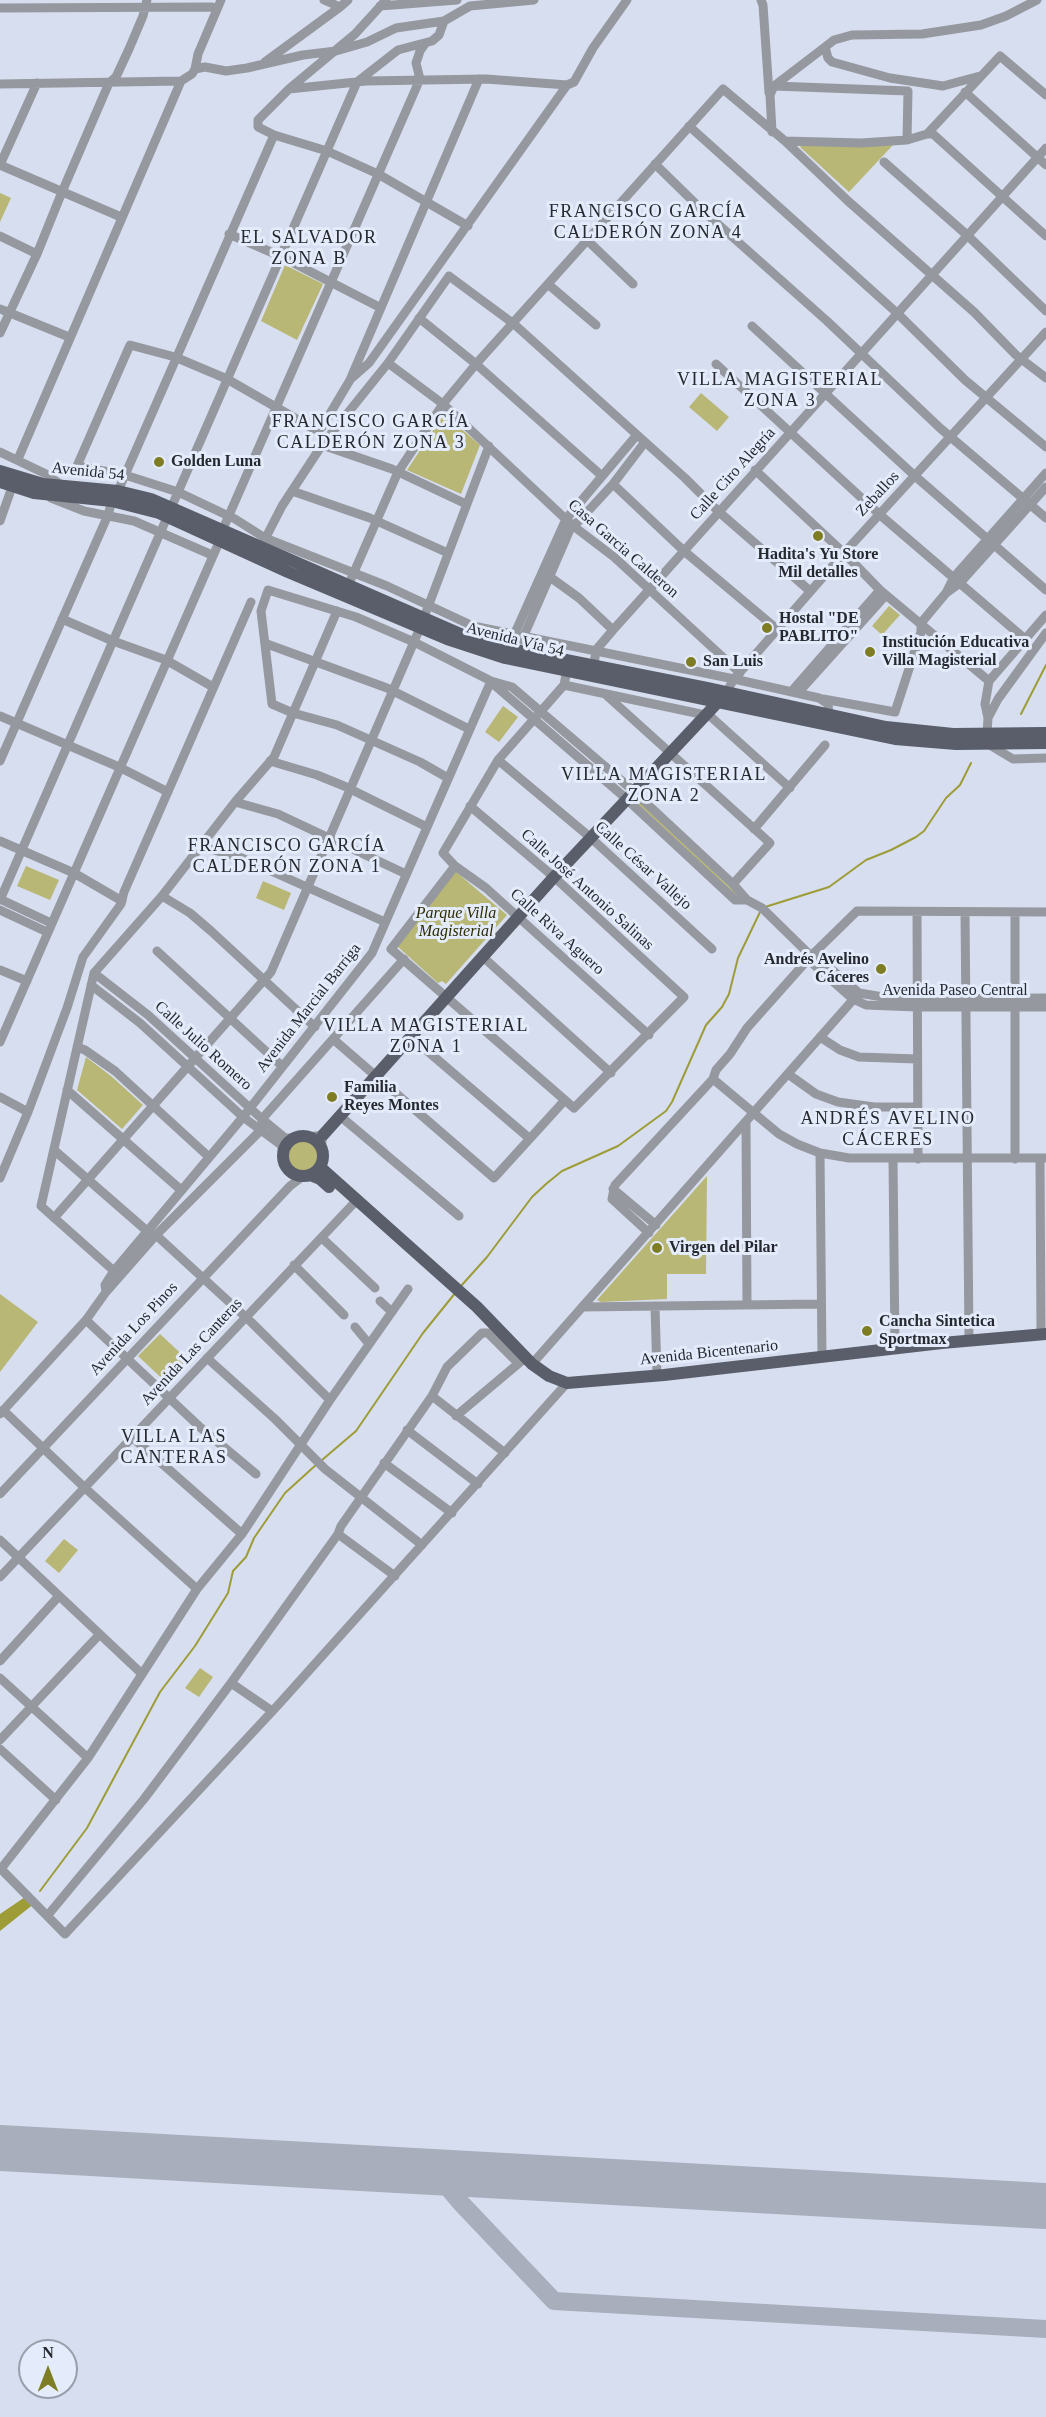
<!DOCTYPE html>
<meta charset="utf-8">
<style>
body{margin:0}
#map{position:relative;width:1046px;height:2417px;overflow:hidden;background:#d7deef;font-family:Georgia,serif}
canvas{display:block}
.north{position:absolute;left:18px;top:2339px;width:60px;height:60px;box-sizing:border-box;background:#e4ecfc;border:2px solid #989eaa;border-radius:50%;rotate:0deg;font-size:16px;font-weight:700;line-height:24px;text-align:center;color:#26292f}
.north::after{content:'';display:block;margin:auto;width:21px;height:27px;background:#7f7d24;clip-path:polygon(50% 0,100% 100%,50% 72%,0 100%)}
</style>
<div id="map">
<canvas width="1046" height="2417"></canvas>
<div class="north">N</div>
</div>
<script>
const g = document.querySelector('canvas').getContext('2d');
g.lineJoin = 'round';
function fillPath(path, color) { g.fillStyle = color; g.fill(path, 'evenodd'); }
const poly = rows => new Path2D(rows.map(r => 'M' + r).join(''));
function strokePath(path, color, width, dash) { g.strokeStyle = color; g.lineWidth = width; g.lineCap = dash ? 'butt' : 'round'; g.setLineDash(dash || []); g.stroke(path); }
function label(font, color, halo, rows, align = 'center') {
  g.font = font + ' Georgia,serif'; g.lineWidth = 6; g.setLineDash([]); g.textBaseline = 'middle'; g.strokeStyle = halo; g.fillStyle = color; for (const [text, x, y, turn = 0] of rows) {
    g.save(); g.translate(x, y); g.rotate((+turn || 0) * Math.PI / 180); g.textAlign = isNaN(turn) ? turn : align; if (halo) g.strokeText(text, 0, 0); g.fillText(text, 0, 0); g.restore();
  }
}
fillPath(poly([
 [893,145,849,192,800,147,801,146],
 [0,193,11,198,0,222],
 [285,265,323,284,297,340,261,321],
 [701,393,729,417,717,431,689,407],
 [444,414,480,445,461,494,407,470],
 [889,606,900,615,882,635,872,626],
 [503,706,518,717,499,742,485,732],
 [637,799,738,895,737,897,635,801],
 [26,866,59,880,50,900,17,886],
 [455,871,507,915,446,984,442,981,438,983,397,946],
 [263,881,291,893,284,910,256,898],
 [86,1057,111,1076,143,1105,122,1129,77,1090],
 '287 1156a16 16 0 1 1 32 0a16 16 0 1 1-32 0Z',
 [707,1176,706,1274,667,1274,667,1299,601,1302,597,1300],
 [0,1294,38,1322,0,1372],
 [160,1334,190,1362,169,1385,138,1356],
 [64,1539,78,1550,59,1573,45,1561],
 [200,1668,213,1677,199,1697,185,1688]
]), '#b8b775');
fillPath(poly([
 [28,1895,35,1903,0,1931,0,1914]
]), '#9e9c37');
strokePath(poly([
 [1021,714,1046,665],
 [765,907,829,887,866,860,891,850,916,837,924,831,946,798,960,785,971,763],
 [461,1286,487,1257,532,1197,546,1184,562,1171,618,1146,666,1111,672,1102,706,1025,722,1007,729,994,738,958,761,910],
 [322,1460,356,1431,423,1333,456,1292],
 [40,1891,87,1828,160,1692,195,1646,228,1593,233,1571,246,1557,254,1538,285,1493,317,1464]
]), '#9e9c37', 2);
strokePath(poly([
 [436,2173,460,2202,554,2301,1046,2329],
 [1036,2205,1046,2209]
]), '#a8aebc', 18);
strokePath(poly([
 [0,2148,1046,2206]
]), '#a8aebc', 46);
strokePath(poly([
 [324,0,340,7,348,0],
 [386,0,355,34,289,89,258,120,258,127,274,135,327,151,378,174,468,226],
 [761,0,763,5,769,93],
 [380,6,457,0],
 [0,8,212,7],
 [265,62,340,7],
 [195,69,198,54,221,0],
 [980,76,943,86,890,78,832,62,828,58,825,47,834,40,852,35,922,34,981,25,1006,16,1037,0],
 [479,79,350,380,322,427,318,430,314,429,227,379,175,357,130,345,77,466,125,475,178,492,235,519,265,538,387,586,473,626,734,679,819,698,828,704,829,716],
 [0,84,181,81,192,74,195,69,205,67,226,71,247,68,303,55,336,51,367,42,396,28,444,21,470,6,534,0],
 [774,86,908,91,907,140],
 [289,89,366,81,486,79,567,85],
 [965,92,1046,165],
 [689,126,897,313,965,380,1046,447],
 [772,132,770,95,774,86,825,47],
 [927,134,933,134,1046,236],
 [785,141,861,143,907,140,927,134,1000,56,1046,95],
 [884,162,967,235,1046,311],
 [655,164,701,209,827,321,940,428,1046,518],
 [0,165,121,217],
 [0,165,37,83],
 [229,234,280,256,381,308],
 [0,236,37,254],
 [588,241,633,284],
 [549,285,596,325],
 [0,309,69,337],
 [419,318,476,364,602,476],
 [752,326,915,476,1046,590],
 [0,333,37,254,62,192,109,83,116,77,129,49,143,16,147,0],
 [388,363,443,404,572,525,614,557,740,673],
 [716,364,879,514,1025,639],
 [352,378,369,363,567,85,574,82,593,48,627,0],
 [322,445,392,469,466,504],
 [0,452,46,474,61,485],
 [18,459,181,81],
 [755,470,844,553,880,590,989,681],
 [613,484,684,551,778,630],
 [118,491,274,135],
 [292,491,370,518,448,553],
 [51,498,84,511,134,521,212,555],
 [0,521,12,487],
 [223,529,420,79,416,63,420,51,425,44],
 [263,543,282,506,322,445,388,363,449,276,514,324,685,478,719,512,810,591],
 [550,577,579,598,613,630],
 [351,579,398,472,443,404,476,364,723,89,785,141,848,201,974,312,1016,355,1046,378],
 [946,593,954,577,1046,473],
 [62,619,113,641,166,660,213,687],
 [522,640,572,525,578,522,613,484,645,442],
 [267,644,387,688,469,729],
 [510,649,514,635,566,519,636,436],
 [594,665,596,650,613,630,1046,148],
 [567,670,564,685,498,760,443,853,455,866,486,888,649,1035],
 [491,682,622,795,735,900,747,900],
 [564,685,710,716,790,788],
 [791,692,880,590],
 [798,693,886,595],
 [605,694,770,843,733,884],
 [724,696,734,679,844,553,1046,332],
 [823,699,895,712,921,632,921,623,946,593,960,583,1046,487],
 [0,716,119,767,168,792],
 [988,718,985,704,989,681,1046,615],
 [987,734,988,718,998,699,1046,633],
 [988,744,1013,759,1046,758],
 [498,760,591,838,712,949],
 [0,761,108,515,112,501],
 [270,761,317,775,344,786,427,827],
 [448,778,420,762,337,725,293,713,272,704,261,611,268,590,356,617,414,642,491,681,512,687,629,787,733,884,747,900,762,908,811,956,817,957,859,993,889,998,916,999,1046,998],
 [235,802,278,814,406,874],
 [754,829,825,745],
 [0,841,74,873,122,901],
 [200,846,242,858,385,922],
 [455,866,391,949,574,1108,684,997,554,877,470,806],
 [162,896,190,913,211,931,315,1027],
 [0,899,51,923],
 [0,900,357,82,398,50,432,41,439,35,444,21],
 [0,910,47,932],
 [917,912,918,1159],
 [965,912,969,1340],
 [1015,912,1015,1159],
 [157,951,282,1066],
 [811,956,811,962,853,999,866,1005,916,1007,1046,1007],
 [483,957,611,1073],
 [0,970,27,981],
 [94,973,148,1015,262,1119,285,1138,293,1138],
 [91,985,140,1023,243,1117,281,1145,283,1151],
 [411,1037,529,1138],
 [820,1037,840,1050,859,1057,917,1059],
 [333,1039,494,1178,565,1100],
 [0,1042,220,540],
 [77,1047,85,1050,115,1071,209,1157],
 [788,1074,816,1094,838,1102,874,1107,917,1107],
 [713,1079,779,1134,797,1144,820,1153,849,1158,1046,1158],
 [67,1090,181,1190],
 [0,1097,28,1112],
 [340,1116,459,1216],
 [746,1122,747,1305],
 [309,1137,323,1135,321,1148],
 [54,1150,147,1231,156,1235,251,1322,330,1400],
 [820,1153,822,1357],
 [893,1159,895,1348],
 [1040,1159,1041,1334],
 [0,1178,28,1112,67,1008,83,957,121,904,124,892,251,602],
 [613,1189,656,1225],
 [54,1218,271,972,420,628,489,446],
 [649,1233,612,1199,615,1185,713,1079,716,1070,730,1054,747,1028,811,956,857,911,1046,912],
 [322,1238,375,1288],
 [294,1265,344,1315],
 [114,1271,41,1206,94,973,162,896,235,802,274,757,337,611],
 [106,1292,105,1285,114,1271,243,1117,372,953,491,681],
 [380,1301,392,1312],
 [655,1306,657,1376],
 [582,1307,821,1304],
 [86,1320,201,1428,256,1474],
 [355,1327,369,1344],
 [207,1358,275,1419,325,1469,422,1545],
 [532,1364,859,993],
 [432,1396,505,1453],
 [3,1410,85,1488,197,1589],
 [0,1414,86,1320,106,1292,156,1235,262,1129,262,1119,404,959],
 [456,1416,525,1358],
 [407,1430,478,1484],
 [133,1438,242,1534],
 [384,1463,452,1513],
 [0,1494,290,1186,302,1177],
 [338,1534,395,1576],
 [0,1540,142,1674],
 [0,1577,356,1201],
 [0,1661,59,1596],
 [0,1678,88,1758],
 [231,1683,272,1711],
 [0,1740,99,1635],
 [0,1749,56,1800],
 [0,1868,65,1934,279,1704,567,1383],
 [0,1870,88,1758,197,1589,242,1534,330,1400,408,1289],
 [48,1915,144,1799,231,1683,338,1534,341,1526,432,1396,447,1367,482,1333,488,1333,514,1359,525,1358]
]), '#95989f', 9);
strokePath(poly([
 [0,471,43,484,118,491,151,499,465,636,495,646,707,688,886,727,953,734,1046,733],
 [0,482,34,493,112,501,159,513,288,572,447,639,505,658,895,739,956,744,1046,743],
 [323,1135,554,877,718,702],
 '283 1156a20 20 0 1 1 40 0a20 20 0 1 1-40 0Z',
 [320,1167,477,1307,532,1364,549,1376,567,1383,664,1375,942,1343,1046,1334],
 [310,1175,320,1179,329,1187]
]), '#595e6a', 12);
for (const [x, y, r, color] of [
 [159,462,6,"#7f7d24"],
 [818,536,6,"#7f7d24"],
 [767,628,6,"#7f7d24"],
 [870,652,6,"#7f7d24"],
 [691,662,6,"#7f7d24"],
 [881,969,6,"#7f7d24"],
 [332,1097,6,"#7f7d24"],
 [657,1248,6,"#7f7d24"],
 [867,1331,6,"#7f7d24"]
]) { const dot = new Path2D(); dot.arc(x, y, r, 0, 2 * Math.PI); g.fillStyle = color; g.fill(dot); strokePath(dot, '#e4ecfc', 2); }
label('bold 16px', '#26292f', '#e4ecfc', [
 ["Golden Luna",171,462],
 ["Hadita's Yu Store",818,555,"center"],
 ["Mil detalles",818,573,"center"],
 ["Hostal \"DE",779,619],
 ["PABLITO\"",779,637],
 ["Institución Educativa",882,643],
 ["Villa Magisterial",882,661],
 ["San Luis",703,662],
 ["Andrés Avelino",869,960,"right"],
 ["Cáceres",869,978,"right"],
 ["Familia",344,1088],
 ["Reyes Montes",344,1106],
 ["Virgen del Pilar",669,1248],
 ["Cancha Sintetica",879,1322],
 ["Sportmax",879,1340]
], 'left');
label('16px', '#26292f', '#e4ecfc', [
 ["Avenida 54",88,472,6],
 ["Calle Ciro Alegría",733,474,-48],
 ["Zeballos",878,494,-47],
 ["Casa Garcia Calderon",623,549,41],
 ["Avenida Vía 54",515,640,14],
 ["Calle César Vallejo",643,866,42],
 ["Calle José Antonio Salinas",587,890,42],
 ["Calle Riva Aguero",557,932,42],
 ["Avenida Paseo Central",955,991],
 ["Avenida Marcial Barriga",309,1008,-52],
 ["Calle Julio Romero",203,1046,42],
 ["Avenida Los Pinos",134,1329,-47],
 ["Avenida Las Canteras",192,1352,-47],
 ["Avenida Bicentenario",709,1353,-6]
]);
label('italic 16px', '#2d2c01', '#e4ecfc', [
 ["Parque Villa",456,914],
 ["Magisterial",456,932]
]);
g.letterSpacing = '1.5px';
label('18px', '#26292f', '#e4ecfc', [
 ["FRANCISCO GARCÍA",648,212],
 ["CALDERÓN ZONA 4",648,233],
 ["EL SALVADOR",309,238],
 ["ZONA B",309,259],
 ["VILLA MAGISTERIAL",780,380],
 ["ZONA 3",780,401],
 ["FRANCISCO GARCÍA",371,422],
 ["CALDERÓN ZONA 3",371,443],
 ["VILLA MAGISTERIAL",664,775],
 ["ZONA 2",664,796],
 ["FRANCISCO GARCÍA",287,846],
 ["CALDERÓN ZONA 1",287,867],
 ["VILLA MAGISTERIAL",426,1026],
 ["ZONA 1",426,1047],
 ["ANDRÉS AVELINO",888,1119],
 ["CÁCERES",888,1140],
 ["VILLA LAS",174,1437],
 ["CANTERAS",174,1458]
]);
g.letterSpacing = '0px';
</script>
